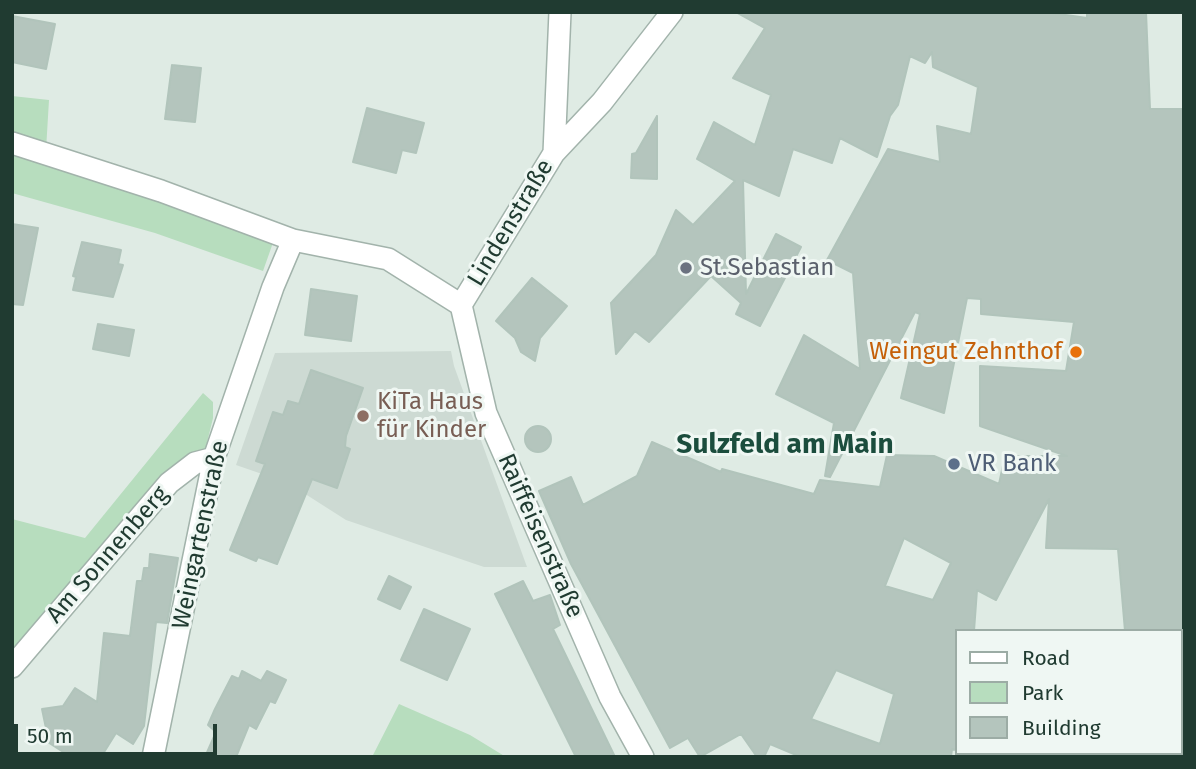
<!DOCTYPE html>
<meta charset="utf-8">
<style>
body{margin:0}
#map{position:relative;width:1196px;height:769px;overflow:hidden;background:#dfebe4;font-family:"Fira Sans",sans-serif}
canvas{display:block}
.frame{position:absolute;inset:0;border:14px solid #203b31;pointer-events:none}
.legend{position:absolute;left:955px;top:629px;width:228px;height:126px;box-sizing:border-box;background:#eff7f3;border:2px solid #9caca5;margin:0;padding:9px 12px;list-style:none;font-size:21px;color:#203b31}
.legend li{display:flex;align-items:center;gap:14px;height:35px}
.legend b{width:35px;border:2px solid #9caca5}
.scale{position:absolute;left:14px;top:724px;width:203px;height:32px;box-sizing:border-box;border:4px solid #203b31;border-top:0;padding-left:9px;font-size:21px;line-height:24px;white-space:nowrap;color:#203b31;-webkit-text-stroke:5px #eff7f3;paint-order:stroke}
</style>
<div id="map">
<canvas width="1196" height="769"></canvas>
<div class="frame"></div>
<ul class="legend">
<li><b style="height:9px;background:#fff"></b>Road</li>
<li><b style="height:19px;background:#b7ddbe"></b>Park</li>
<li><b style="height:19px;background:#b4c5bd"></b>Building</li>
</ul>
<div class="scale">50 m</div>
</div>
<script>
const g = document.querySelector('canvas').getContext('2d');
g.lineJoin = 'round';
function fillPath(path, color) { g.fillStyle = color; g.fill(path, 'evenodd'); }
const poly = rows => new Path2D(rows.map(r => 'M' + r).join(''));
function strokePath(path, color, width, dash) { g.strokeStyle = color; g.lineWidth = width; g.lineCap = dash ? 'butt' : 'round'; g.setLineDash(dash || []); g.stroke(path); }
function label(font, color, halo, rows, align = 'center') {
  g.font = font + ' "Fira Sans",sans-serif'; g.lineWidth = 6; g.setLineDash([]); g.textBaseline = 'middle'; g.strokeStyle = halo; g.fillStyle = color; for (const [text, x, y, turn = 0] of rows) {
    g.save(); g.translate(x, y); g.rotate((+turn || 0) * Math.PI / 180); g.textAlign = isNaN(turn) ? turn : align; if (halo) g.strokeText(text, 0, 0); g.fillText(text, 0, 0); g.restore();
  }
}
fillPath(poly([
 [451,351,454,366,527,567,484,567,346,520,288,483,236,465,275,353]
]), '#cddad3');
fillPath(poly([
 [12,96,49,100,46,150,275,237,263,271,155,233,12,193],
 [203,393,213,402,213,418,204,455,12,663,12,519,85,538],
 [399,704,470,735,506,757,372,757]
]), '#b7ddbe');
const building = poly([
 [736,12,1045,12,1087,18,1087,12,1146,12,1150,109,1184,109,1184,631,1125,631,1118,549,1046,548,1049,499,996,600,977,590,974,631,956,631,956,750,952,749,951,757,801,757,770,744,764,757,757,757,741,734,700,757,688,738,670,748,571,564,539,491,571,477,583,505,637,476,652,442,721,472,722,469,814,494,820,480,880,487,887,455,934,456,999,484,1005,456,1067,456,980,426,980,366,1066,371,1074,322,981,314,981,299,967,298,944,413,901,398,920,314,915,312,830,477,825,476,834,423,776,394,804,335,860,369,853,273,827,260,888,149,940,162,937,126,971,134,978,87,933,67,932,52,925,63,910,56,898,105,890,116,877,157,840,138,832,163,793,149,779,196,743,180,746,294,776,234,801,247,760,326,736,314,741,303,711,276,649,342,635,331,616,354,611,303,656,255,676,210,693,225,735,181,697,159,714,122,755,145,771,95,733,78,765,28,736,12],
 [904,538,951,563,933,600,885,586,904,538],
 [836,670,894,694,880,744,811,719,836,670],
 [12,16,55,24,46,69,12,62,12,16],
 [172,65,201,68,195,122,165,119,172,65],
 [367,108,424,123,416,153,402,150,396,173,353,162,367,108],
 [657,116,657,179,631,178,632,154,636,153,657,116],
 [12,224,38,228,23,305,12,304,12,224],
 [82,242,121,250,118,264,123,265,113,297,73,290,76,277,73,276,82,242],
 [532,278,567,306,540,338,535,361,521,352,515,338,496,321,532,278],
 [311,289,357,296,351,341,305,335,311,289],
 [98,324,134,330,129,356,93,349,98,324],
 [311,370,363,388,346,436,345,447,350,449,337,488,312,479,277,564,258,557,256,561,230,550,265,464,256,461,273,412,283,415,288,401,299,404,311,370],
 '525 439a13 13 0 1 1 26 0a13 13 0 1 1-26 0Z',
 [150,554,178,558,167,623,156,622,144,726,133,744,116,733,101,757,71,757,43,739,47,733,42,709,63,706,75,688,97,702,104,633,130,636,137,581,142,581,144,568,149,568,150,554],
 [389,576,411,587,400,609,378,599,389,576],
 [523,581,533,601,550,595,560,625,553,629,615,757,576,757,495,594,523,581],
 [424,609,470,629,447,680,401,660,424,609],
 [242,671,261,681,267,671,286,680,275,703,270,701,256,729,249,725,236,757,205,757,216,732,208,725,215,709,232,676,239,679,242,671]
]);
fillPath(building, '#b4c5bd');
strokePath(building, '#b1c4bb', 2);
const minor = poly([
 [12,143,161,191,293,240,388,259,461,305],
 [554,153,602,102,672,12],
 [461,305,486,413,610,697,643,757],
 [461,305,554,153,560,12],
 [12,667,169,483,195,463,214,458],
 [153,757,214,458,273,287,293,240]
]);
strokePath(minor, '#a2b3ab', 24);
strokePath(minor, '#fff', 21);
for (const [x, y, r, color] of [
 [686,268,7,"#6b7280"],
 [1076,352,7,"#e8710a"],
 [363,416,7,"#8d6e63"],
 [954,464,7,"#5c6f8a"]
]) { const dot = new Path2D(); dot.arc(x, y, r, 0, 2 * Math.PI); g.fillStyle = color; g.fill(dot); strokePath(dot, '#eff7f3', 2.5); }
label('24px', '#203b31', '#eff7f3', [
 ["Lindenstraße",511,223,-59],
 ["Weingartenstraße",201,535,-78],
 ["Raiffeisenstraße",540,536,66],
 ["Am Sonnenberg",108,555,-49]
]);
label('24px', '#5b616d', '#eff7f3', [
 ["St.Sebastian",700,268]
], 'left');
label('24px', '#c56008', '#eff7f3', [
 ["Weingut Zehnthof",1062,352]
], 'right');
label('24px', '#785e54', '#eff7f3', [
 ["KiTa Haus",377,402],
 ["für Kinder",377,430]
], 'left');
label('24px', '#4e5e75', '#eff7f3', [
 ["VR Bank",968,464]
], 'left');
label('bold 28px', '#1b4d3d', '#eff7f3', [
 ["Sulzfeld am Main",785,445]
]);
</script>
